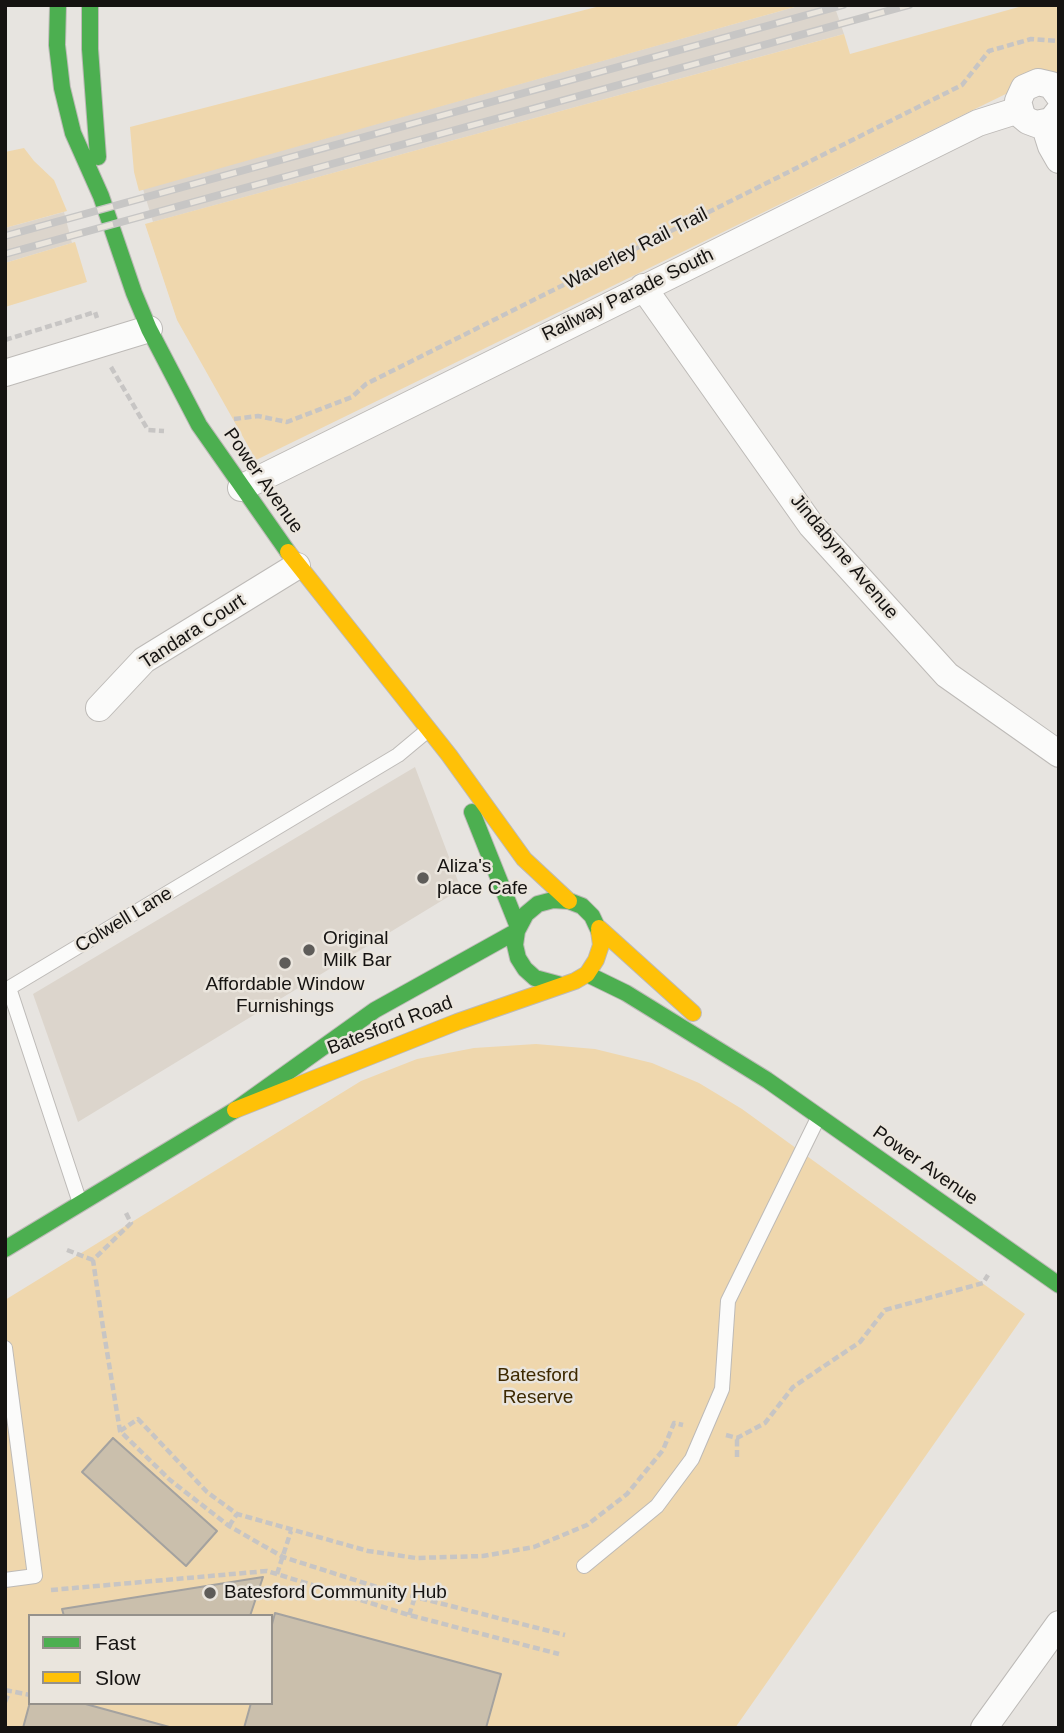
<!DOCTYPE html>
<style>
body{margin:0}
#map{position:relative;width:1064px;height:1733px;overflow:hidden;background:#e7e4e0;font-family:Helvetica,sans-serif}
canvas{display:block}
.frame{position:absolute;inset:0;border:7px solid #151311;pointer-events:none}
.legend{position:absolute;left:28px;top:1614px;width:245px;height:91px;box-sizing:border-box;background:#eae5dd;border:2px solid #95918b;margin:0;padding:9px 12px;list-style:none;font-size:21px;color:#151311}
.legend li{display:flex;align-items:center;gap:14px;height:35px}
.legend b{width:35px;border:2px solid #95918b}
</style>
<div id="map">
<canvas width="1064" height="1733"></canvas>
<div class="frame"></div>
<ul class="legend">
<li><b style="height:9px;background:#4caf50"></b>Fast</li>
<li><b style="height:9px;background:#ffc107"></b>Slow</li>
</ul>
</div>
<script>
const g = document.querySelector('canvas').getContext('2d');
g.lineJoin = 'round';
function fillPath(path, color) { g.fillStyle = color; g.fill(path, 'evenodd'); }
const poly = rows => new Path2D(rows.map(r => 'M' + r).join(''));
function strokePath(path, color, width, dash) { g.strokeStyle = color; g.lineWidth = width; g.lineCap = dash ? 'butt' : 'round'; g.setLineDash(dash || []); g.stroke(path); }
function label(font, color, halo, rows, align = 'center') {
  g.font = font + ' Helvetica,sans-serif'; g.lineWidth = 5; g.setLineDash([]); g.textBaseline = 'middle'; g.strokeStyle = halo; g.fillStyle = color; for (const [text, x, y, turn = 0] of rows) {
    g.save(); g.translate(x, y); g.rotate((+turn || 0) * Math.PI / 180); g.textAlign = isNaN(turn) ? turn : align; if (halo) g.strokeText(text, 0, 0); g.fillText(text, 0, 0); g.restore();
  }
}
fillPath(poly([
 [802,5,834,5,844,34,153,222,143,189],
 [64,212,72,243,5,263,5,228],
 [415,767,461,889,78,1122,33,994]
]), '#dcd5cc');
fillPath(poly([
 [604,5,802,5,139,191,134,172,130,127],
 [1026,5,1059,5,1059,77,1016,89,256,460,177,320,145,224,844,34,850,54],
 [24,148,34,161,54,180,67,211,5,228,5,152],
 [75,242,87,282,5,307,5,263],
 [536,1044,595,1049,652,1063,699,1083,742,1109,1025,1314,735,1728,5,1728,5,1300,361,1081,417,1059,474,1048],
 [30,1616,271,1616,271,1703,30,1703]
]), '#efd7ad');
const building = poly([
 [113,1438,217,1531,186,1566,82,1472,113,1438],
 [263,1577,250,1616,64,1616,62,1609,263,1577],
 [275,1613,501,1674,486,1728,244,1728,251,1703,271,1703,271,1628,275,1613],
 [30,1702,82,1703,173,1728,23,1728,30,1702]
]);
fillPath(building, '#cabfac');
strokePath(building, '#a4a29f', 2);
const lane = poly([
 [80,1203,9,988,398,755,428,730],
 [5,1348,35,1576,5,1580],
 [584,1566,657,1506,692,1459,722,1389,728,1301,818,1118]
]);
const street = poly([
 [1059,96,1051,85,1038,82,1024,88,1018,101,1022,116,1028,121,1036,124,1051,121,1059,111],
 [1044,124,1051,146,1059,160],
 [643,287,811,525,947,675,1059,754],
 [5,373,149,329],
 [241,488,978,123,1019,110],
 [99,708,144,660,297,566],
 [984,1728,1059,1624]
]);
const fast = poly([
 [58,5,57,45,62,88,73,133,101,196,134,293,149,329,199,425,288,552],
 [90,5,90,49,98,157],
 [472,812,518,927],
 [587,974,626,993,767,1080,1059,1285],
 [561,985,535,978,525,969,518,958,515,945,517,931,526,914,538,904,553,900,569,901,582,906,592,916,599,931],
 [5,1249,235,1110,375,1010,517,931]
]);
const slow = poly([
 [288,552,449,755,524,859,569,901],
 [599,928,693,1013],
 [235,1110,457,1022,575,981,587,974,596,960,601,945,599,931]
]);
strokePath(lane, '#bdbab7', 16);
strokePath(street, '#bdbab7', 28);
strokePath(fast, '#bdbab7', 18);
strokePath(slow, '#bdbab7', 18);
strokePath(poly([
 [5,340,95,312,97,318],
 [111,367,148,430,164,431],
 [234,419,258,416,287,422,352,397,366,384,962,85,989,51,1031,39,1059,41],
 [126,1213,131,1223,93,1260,102,1321,120,1431,170,1480,229,1526,283,1557,380,1588,565,1635],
 [67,1250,93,1260],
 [120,1431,138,1419,207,1492,237,1514,368,1551,416,1558,483,1556,534,1547,587,1525,627,1494,663,1450,674,1423,683,1425],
 [726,1435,737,1438,765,1423,793,1387,860,1342,885,1310,983,1283,988,1275],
 [737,1457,737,1438],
 [229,1526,237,1514],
 [277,1574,291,1531],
 [51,1590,267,1571,409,1615,559,1654],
 [409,1615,415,1597],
 [5,1690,30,1695],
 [5,1702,10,1691]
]), '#c7c5c4', 4.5, [7, 3.5]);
strokePath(lane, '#fbfbfa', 14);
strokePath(street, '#fbfbfa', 26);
strokePath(fast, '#4caf50', 16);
strokePath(slow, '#ffc107', 16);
const rail = poly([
 [5,236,843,5],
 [5,254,909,5]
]);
strokePath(rail, '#c7c6c5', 8);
strokePath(rail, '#eae5dd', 5, [16]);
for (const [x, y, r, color] of [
 [423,878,7,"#5e5c59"],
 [309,950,7,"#5e5c59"],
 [285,963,7,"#5e5c59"],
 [210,1593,7,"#5e5c59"]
]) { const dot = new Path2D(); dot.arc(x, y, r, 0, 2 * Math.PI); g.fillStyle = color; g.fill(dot); strokePath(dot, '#eae5dd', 2.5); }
label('19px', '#151311', '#eae5dd', [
 ["Waverley Rail Trail",636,249,-27],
 ["Railway Parade South",628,295,-26],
 ["Power Avenue",263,481,55],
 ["Jindabyne Avenue",844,557,50],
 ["Tandara Court",193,632,-33],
 ["Colwell Lane",124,920,-31],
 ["Batesford Road",390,1026,-21],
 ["Power Avenue",925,1166,35]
]);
label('19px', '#151311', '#eae5dd', [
 ["Aliza's",437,867],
 ["place Cafe",437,889],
 ["Original",323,939],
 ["Milk Bar",323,961],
 ["Affordable Window",285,985,"center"],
 ["Furnishings",285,1007,"center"],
 ["Batesford Community Hub",224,1593]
], 'left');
label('19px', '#3d2900', '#eae5dd', [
 ["Batesford",538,1376],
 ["Reserve",538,1398]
]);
</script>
